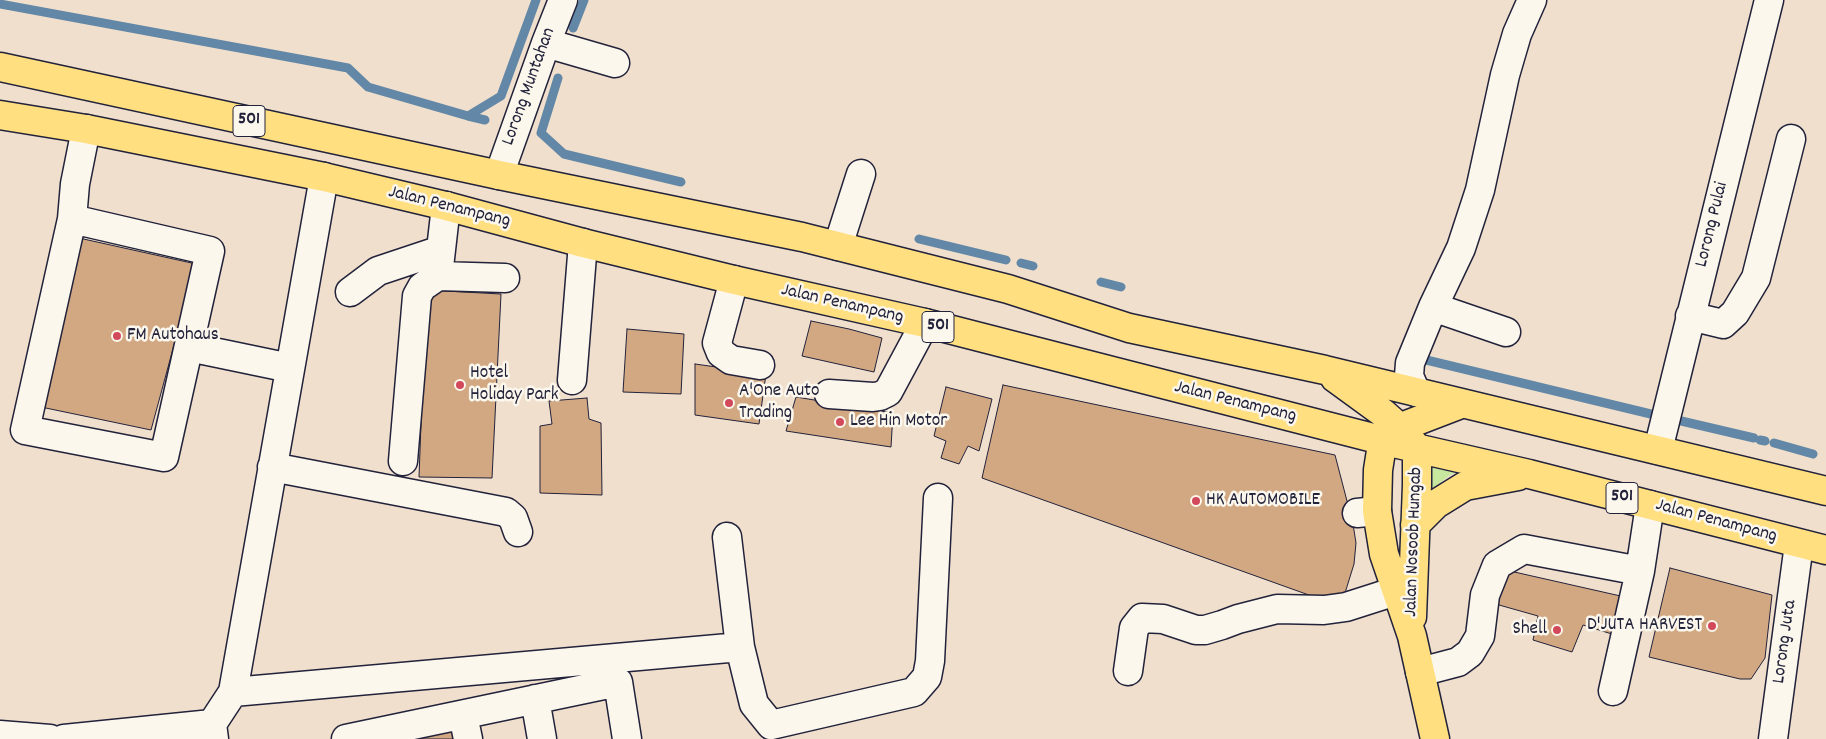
<!DOCTYPE html>
<style>
body{margin:0}
canvas{display:block;background:#efdfcc}
</style>
<canvas width="1826" height="739"></canvas>
<script>
const g = document.querySelector('canvas').getContext('2d');
g.lineJoin = 'round';
function fillPath(path, color) { g.fillStyle = color; g.fill(path, 'evenodd'); }
const poly = rows => new Path2D(rows.map(r => 'M' + r).join(''));
function strokePath(path, color, width, dash) { g.strokeStyle = color; g.lineWidth = width; g.lineCap = dash ? 'butt' : 'round'; g.setLineDash(dash || []); g.stroke(path); }
function label(font, color, halo, rows, align = 'center') {
  g.font = font + ' Dekko,sans-serif'; g.lineWidth = 5; g.setLineDash([]); g.textBaseline = 'middle'; g.strokeStyle = halo; g.fillStyle = color; for (const [text, x, y, turn = 0] of rows) {
    g.save(); g.translate(x, y); g.rotate((+turn || 0) * Math.PI / 180); g.textAlign = isNaN(turn) ? turn : align; if (halo) g.strokeText(text, 0, 0); g.fillText(text, 0, 0); g.restore();
  }
}
fillPath(poly([
 [1427,465,1465,469,1450,475,1437,485,1425,498]
]), '#c7e79f');
strokePath(poly([
 [0,4,348,68,368,87,468,116,501,96,536,0],
 [573,28,584,0],
 [558,78,541,133,564,154,681,182],
 [468,116,485,120],
 [919,239,1006,260],
 [1021,263,1033,266],
 [1101,282,1121,287],
 [1418,358,1655,415],
 [1677,420,1754,438],
 [1760,440,1765,441],
 [1774,443,1813,454]
]), '#6387a6', 9);
const building = poly([
 [79,238,196,264,151,430,41,407,79,238],
 [426,290,501,294,492,478,419,477,426,290],
 [811,321,849,329,882,338,874,372,802,356,811,321],
 [627,329,684,334,681,394,623,392,627,329],
 [695,364,766,374,759,424,695,415,695,364],
 [1003,385,1335,455,1353,524,1356,543,1354,564,1345,593,1334,604,982,478,1003,385],
 [946,387,992,399,979,451,968,446,959,464,941,458,946,441,934,436,946,387],
 [796,397,893,413,891,447,786,431,796,397],
 [587,398,589,419,601,423,602,495,540,493,540,426,552,424,549,401,587,398],
 [1670,568,1772,595,1765,658,1751,679,1740,679,1649,657,1670,568],
 [1501,569,1625,597,1615,635,1583,625,1572,652,1533,640,1538,616,1492,603,1501,569],
 [453,723,457,739,379,739,453,723]
]);
fillPath(building, '#d2a883');
strokePath(building, '#22223b', 1);
const minor = poly([
 [546,43,615,63],
 [499,175,546,43,563,0],
 [72,219,25,430,164,457,210,251,72,219,75,184,86,129],
 [838,246,861,174],
 [438,276,505,278],
 [734,280,717,343,721,353,731,360,760,365],
 [350,292,378,271,441,250],
 [1433,307,1506,332],
 [1690,316,1723,324,1735,313,1756,278,1791,139],
 [189,347,290,368],
 [572,380,583,243],
 [1416,392,1409,376,1410,363,1433,307,1461,248,1480,190,1505,75,1517,34,1532,0],
 [829,394,873,397,880,396,888,392,925,323],
 [1658,450,1769,0],
 [403,461,417,296,422,287,438,276,446,206],
 [272,467,506,512,513,518,518,532],
 [1357,513,1377,511],
 [727,537,740,647],
 [1128,671,1134,628,1142,618,1163,619,1196,630,1205,630,1222,625,1238,619,1277,609,1324,610,1346,607,1396,591],
 [1420,672,1458,662,1470,653,1480,636,1485,595,1497,565,1524,549,1640,571],
 [1613,691,1640,571,1650,505],
 [233,692,740,647,754,704,771,725,914,692,927,677,930,661,938,498],
 [535,699,542,739],
 [463,715,468,739],
 [0,735,50,739],
 [64,739,212,724],
 [214,739,212,724,233,692,324,177],
 [346,739,618,682,627,739],
 [1773,739,1799,544]
]);
const major = poly([
 [0,67,499,175,802,237,1008,289,1129,328,1325,370,1826,491],
 [0,115,86,129,324,177,446,206,583,243,734,280,925,323,1385,441,1529,474,1826,550],
 [1335,378,1383,413,1401,429,1417,448,1417,485,1412,617],
 [1415,525,1436,504,1465,486,1518,476],
 [1435,739,1412,636,1384,554,1377,511,1378,470,1381,451,1385,441,1391,437,1409,424,1461,404]
]);
strokePath(minor, '#22223b', 31);
strokePath(major, '#22223b', 31);
strokePath(minor, '#fbf7ec', 28);
strokePath(major, '#ffdf80', 28);
for (const [x, y, r, color] of [
 [117,336,5,"#d1495b"],
 [460,385,5,"#d1495b"],
 [729,403,5,"#d1495b"],
 [840,422,5,"#d1495b"],
 [1196,501,5,"#d1495b"],
 [1712,626,5,"#d1495b"],
 [1557,630,5,"#d1495b"]
]) { const dot = new Path2D(); dot.arc(x, y, r, 0, 2 * Math.PI); g.fillStyle = color; g.fill(dot); strokePath(dot, '#fbf7ec', 2); }
for (const [x, y, w] of [
 [249,121,32],
 [938,327,32],
 [1622,498,32]
]) { const box = new Path2D(); box.roundRect(x - w / 2, y - 15.5, w, 31, 4); g.fillStyle = '#fbf7ec'; g.fill(box); strokePath(box, '#22223b', 1); }
label('bold 18px', '#22223b', null, [
 ["501",249,121],
 ["501",938,327],
 ["501",1622,498]
]);
label('19px', '#22223b', '#fbf7ec', [
 ["Lorong Muntahan",530,87,-70],
 ["Jalan Penampang",449,208,14],
 ["Lorong Pulai",1713,225,-76],
 ["Jalan Penampang",842,305,13],
 ["Jalan Penampang",1235,403,14],
 ["Jalan Penampang",1716,522,15],
 ["Jalan Nosoob Hungab",1415,542,-88],
 ["Lorong Juta",1786,642,-82]
]);
label('19px', '#22223b', '#fbf7ec', [
 ["FM Autohaus",127,336],
 ["Hotel",470,374],
 ["Holiday Park",470,396],
 ["A'One Auto",739,392],
 ["Trading",739,414],
 ["Lee Hin Motor",850,422],
 ["HK AUTOMOBILE",1206,501],
 ["D'JUTA HARVEST",1702,626,"right"],
 ["Shell",1547,630,"right"]
], 'left');
</script>
